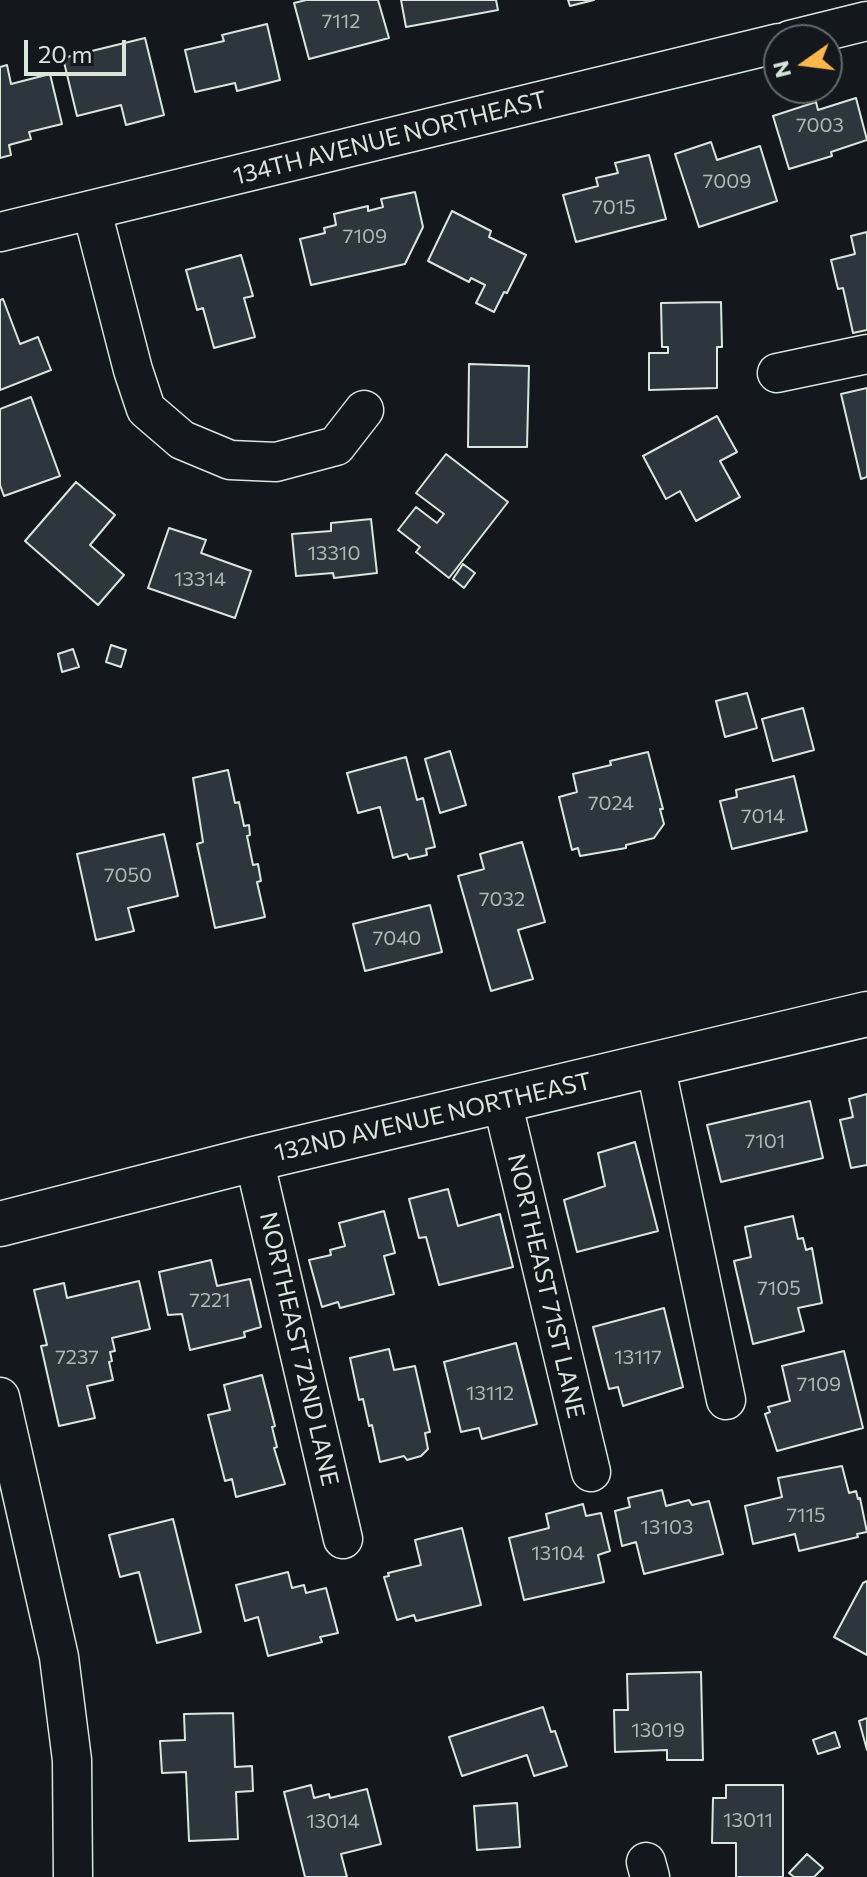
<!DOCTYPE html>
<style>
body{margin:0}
#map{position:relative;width:867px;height:1877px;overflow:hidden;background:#14181c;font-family:Commissioner,sans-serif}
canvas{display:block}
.north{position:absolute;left:763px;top:24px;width:80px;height:80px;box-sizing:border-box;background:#14181c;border:2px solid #626a69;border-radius:50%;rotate:256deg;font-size:22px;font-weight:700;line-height:32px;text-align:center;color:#d8e6dc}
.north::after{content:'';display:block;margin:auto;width:28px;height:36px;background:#ffb74d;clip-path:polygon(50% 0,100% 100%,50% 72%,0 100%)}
.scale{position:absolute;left:24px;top:40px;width:102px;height:36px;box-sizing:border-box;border:4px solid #d8e6dc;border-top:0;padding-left:10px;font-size:24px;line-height:28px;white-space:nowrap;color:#d8e6dc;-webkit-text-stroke:6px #14181c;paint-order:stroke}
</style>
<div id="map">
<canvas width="867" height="1877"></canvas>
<div class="north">N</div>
<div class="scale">20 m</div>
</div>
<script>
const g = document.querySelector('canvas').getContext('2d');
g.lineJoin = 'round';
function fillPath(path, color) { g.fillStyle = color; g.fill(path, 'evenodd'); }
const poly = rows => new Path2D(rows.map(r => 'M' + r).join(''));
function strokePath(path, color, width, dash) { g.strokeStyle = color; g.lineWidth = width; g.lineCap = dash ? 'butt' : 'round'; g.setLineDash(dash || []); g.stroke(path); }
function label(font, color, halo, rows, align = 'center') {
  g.font = font + ' Commissioner,sans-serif'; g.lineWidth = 6; g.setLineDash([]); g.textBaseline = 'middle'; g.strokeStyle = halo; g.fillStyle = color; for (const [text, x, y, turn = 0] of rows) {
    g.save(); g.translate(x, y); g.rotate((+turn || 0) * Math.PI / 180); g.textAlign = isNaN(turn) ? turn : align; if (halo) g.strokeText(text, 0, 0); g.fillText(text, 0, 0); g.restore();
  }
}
const building = poly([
 [306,0,378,0,389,38,309,59,294,3,306,0],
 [401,0,496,0,498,10,406,27,401,0],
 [568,0,594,0,570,6,568,0],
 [267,24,280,80,237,91,235,83,195,92,185,50,224,41,222,35,267,24],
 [145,38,164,115,126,125,121,105,77,116,63,58,145,38],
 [7,65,11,84,50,74,62,124,29,132,31,139,9,145,11,155,0,158,0,67,7,65],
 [856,98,867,140,831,152,832,156,789,169,773,116,816,102,818,110,856,98],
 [711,142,717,160,760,146,777,201,699,227,675,154,711,142],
 [649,155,666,219,576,242,563,195,598,186,596,178,618,173,615,163,649,155],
 [415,192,423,227,405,264,311,285,300,239,325,233,324,228,336,225,334,214,368,206,368,211,383,207,381,199,415,192],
 [452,211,491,231,489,237,526,255,507,293,504,292,494,312,476,303,485,285,471,278,469,282,428,261,452,211],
 [867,232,867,330,853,333,843,288,838,289,831,260,855,254,851,236,867,232],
 [241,255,253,296,244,298,255,337,214,348,203,308,197,310,186,270,241,255],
 [3,299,20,344,38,337,51,370,0,390,0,300,3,299],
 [721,302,722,347,717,347,717,388,649,390,649,353,668,353,668,347,662,347,661,303,721,302],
 [469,364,529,366,527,447,468,447,469,364],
 [867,388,867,477,861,479,841,394,867,388],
 [31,397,60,476,4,496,0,485,0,409,31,397],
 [717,416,737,452,720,461,740,497,696,521,680,491,666,499,643,456,717,416],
 [446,454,508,502,449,578,416,552,420,547,398,530,416,507,437,523,444,514,416,493,446,454],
 [76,482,115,515,90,545,124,575,98,605,25,541,76,482],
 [371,519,377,573,334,578,333,573,296,576,292,534,331,531,331,523,371,519],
 [169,528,206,540,201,553,251,571,235,618,148,588,169,528],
 [463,564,475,573,464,588,453,579,463,564],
 [111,645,126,650,121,667,106,662,111,645],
 [73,649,79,667,62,672,58,654,73,649],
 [747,693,757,728,725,737,716,701,747,693],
 [803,708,814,750,773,761,762,719,803,708],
 [450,751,466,805,440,813,425,759,450,751],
 [648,752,663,809,660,809,664,824,654,838,626,845,626,848,580,856,578,848,572,850,559,797,577,792,573,774,611,765,610,761,648,752],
 [406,757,417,800,423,798,435,847,426,849,427,855,409,859,407,854,393,858,380,807,358,813,347,773,406,757],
 [228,770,235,803,239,802,244,826,249,825,250,835,247,836,253,865,258,864,261,881,257,882,265,917,215,928,197,844,203,842,193,778,228,770],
 [794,776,807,831,732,849,720,801,737,797,736,790,794,776],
 [164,834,178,896,128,908,134,931,96,940,77,854,164,834],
 [522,842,545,922,518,930,533,979,491,991,458,876,484,869,480,854,522,842],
 [430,905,442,952,365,971,353,924,430,905],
 [867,1094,867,1165,851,1168,840,1120,853,1117,849,1099,867,1094],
 [810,1101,823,1158,721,1182,707,1125,810,1101],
 [635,1142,658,1231,577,1252,564,1200,605,1186,598,1153,635,1142],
 [448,1189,458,1226,500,1214,513,1267,439,1285,426,1237,419,1238,409,1199,448,1189],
 [384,1211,395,1253,384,1256,394,1294,340,1308,338,1302,322,1307,309,1260,331,1255,330,1250,345,1246,339,1223,384,1211],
 [793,1216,798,1239,803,1238,806,1250,812,1248,822,1303,798,1308,804,1331,753,1344,734,1261,751,1257,745,1227,793,1216],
 [211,1260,217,1286,250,1279,261,1327,244,1332,245,1337,190,1350,182,1314,168,1315,159,1272,211,1260],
 [139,1281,150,1329,112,1338,115,1351,110,1352,112,1361,109,1362,113,1380,87,1386,95,1418,59,1426,41,1346,47,1345,34,1290,64,1283,67,1298,139,1281],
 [664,1308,683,1387,623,1406,618,1387,609,1389,593,1327,664,1308],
 [516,1343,537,1424,482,1439,479,1428,461,1432,444,1362,516,1343],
 [389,1349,394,1370,415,1366,430,1432,425,1433,428,1449,421,1456,407,1460,404,1456,380,1462,372,1425,369,1426,363,1399,359,1400,350,1358,389,1349],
 [844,1351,863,1428,777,1451,765,1414,770,1412,768,1407,790,1401,782,1366,844,1351],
 [262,1375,275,1426,272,1427,277,1447,274,1448,285,1484,236,1497,232,1479,225,1481,208,1415,230,1410,224,1385,262,1375],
 [842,1466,849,1493,856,1491,858,1499,860,1498,867,1532,857,1534,858,1537,799,1551,795,1534,753,1544,745,1506,782,1497,778,1478,842,1466],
 [662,1490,666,1506,689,1500,692,1505,709,1501,723,1554,644,1574,636,1542,622,1546,615,1511,630,1507,628,1498,662,1490],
 [583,1504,586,1516,601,1513,610,1551,598,1555,604,1582,524,1600,509,1538,549,1528,546,1514,583,1504],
 [173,1519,201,1632,157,1643,139,1572,120,1577,109,1535,173,1519],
 [462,1528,481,1605,416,1621,414,1615,397,1620,384,1577,389,1576,388,1573,421,1565,415,1540,462,1528],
 [288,1572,292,1588,304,1585,306,1593,326,1588,338,1633,320,1637,322,1642,268,1656,258,1617,245,1621,236,1585,288,1572],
 [867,1581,867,1655,834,1637,863,1583,867,1581],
 [701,1672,703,1760,667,1760,667,1750,615,1752,614,1710,628,1710,627,1674,701,1672],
 [543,1707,551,1732,555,1731,567,1766,534,1776,527,1755,462,1776,449,1737,543,1707],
 [233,1713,235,1767,252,1766,253,1791,236,1792,238,1839,189,1841,186,1772,162,1773,160,1741,185,1740,184,1714,233,1713],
 [867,1718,867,1750,859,1721,867,1718],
 [835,1732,840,1747,818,1754,813,1740,835,1732],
 [311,1785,314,1798,329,1794,330,1798,367,1789,381,1844,341,1854,347,1877,305,1877,284,1792,311,1785],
 [726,1785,783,1785,783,1877,736,1877,736,1843,712,1843,713,1798,726,1798,726,1785],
 [517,1803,520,1847,477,1850,474,1806,517,1803],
 [807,1854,823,1868,814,1877,794,1877,789,1873,807,1854]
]);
fillPath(building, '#2c363c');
strokePath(building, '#d8e6dc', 2);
const minor = poly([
 [790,40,867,21],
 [92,211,133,370,146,409,182,440,230,460,276,462,336,446,364,410],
 [0,232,779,43],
 [777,373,867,354],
 [655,1064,726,1400],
 [502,1101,591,1472],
 [254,1159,343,1539],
 [0,1397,59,1657,72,1760,73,1877],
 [646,1862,650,1877]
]);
const major = poly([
 [0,1224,254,1159,867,1014]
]);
strokePath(minor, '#d8e6dc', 41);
strokePath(major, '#d8e6dc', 47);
strokePath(minor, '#14181c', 38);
strokePath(major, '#14181c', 44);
label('20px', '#adbab4', null, [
 ["7112",341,21],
 ["7003",820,125],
 ["7009",727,181],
 ["7015",614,207],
 ["7109",365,236],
 ["13310",334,553],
 ["13314",200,579],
 ["7024",611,803],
 ["7014",763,816],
 ["7050",128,875],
 ["7032",502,899],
 ["7040",397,938],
 ["7101",765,1141],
 ["7105",779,1288],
 ["7221",210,1300],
 ["7237",77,1357],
 ["13117",638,1357],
 ["7109",819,1384],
 ["13112",490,1393],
 ["7115",806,1515],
 ["13103",667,1527],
 ["13104",558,1553],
 ["13019",658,1730],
 ["13011",748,1820],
 ["13014",333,1821]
]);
label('24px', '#d8e6dc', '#14181c', [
 ["134TH AVENUE NORTHEAST",390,138,-14],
 ["132ND AVENUE NORTHEAST",433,1117,-13],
 ["NORTHEAST 71ST LANE",546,1286,77],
 ["NORTHEAST 72ND LANE",299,1349,77]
]);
</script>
